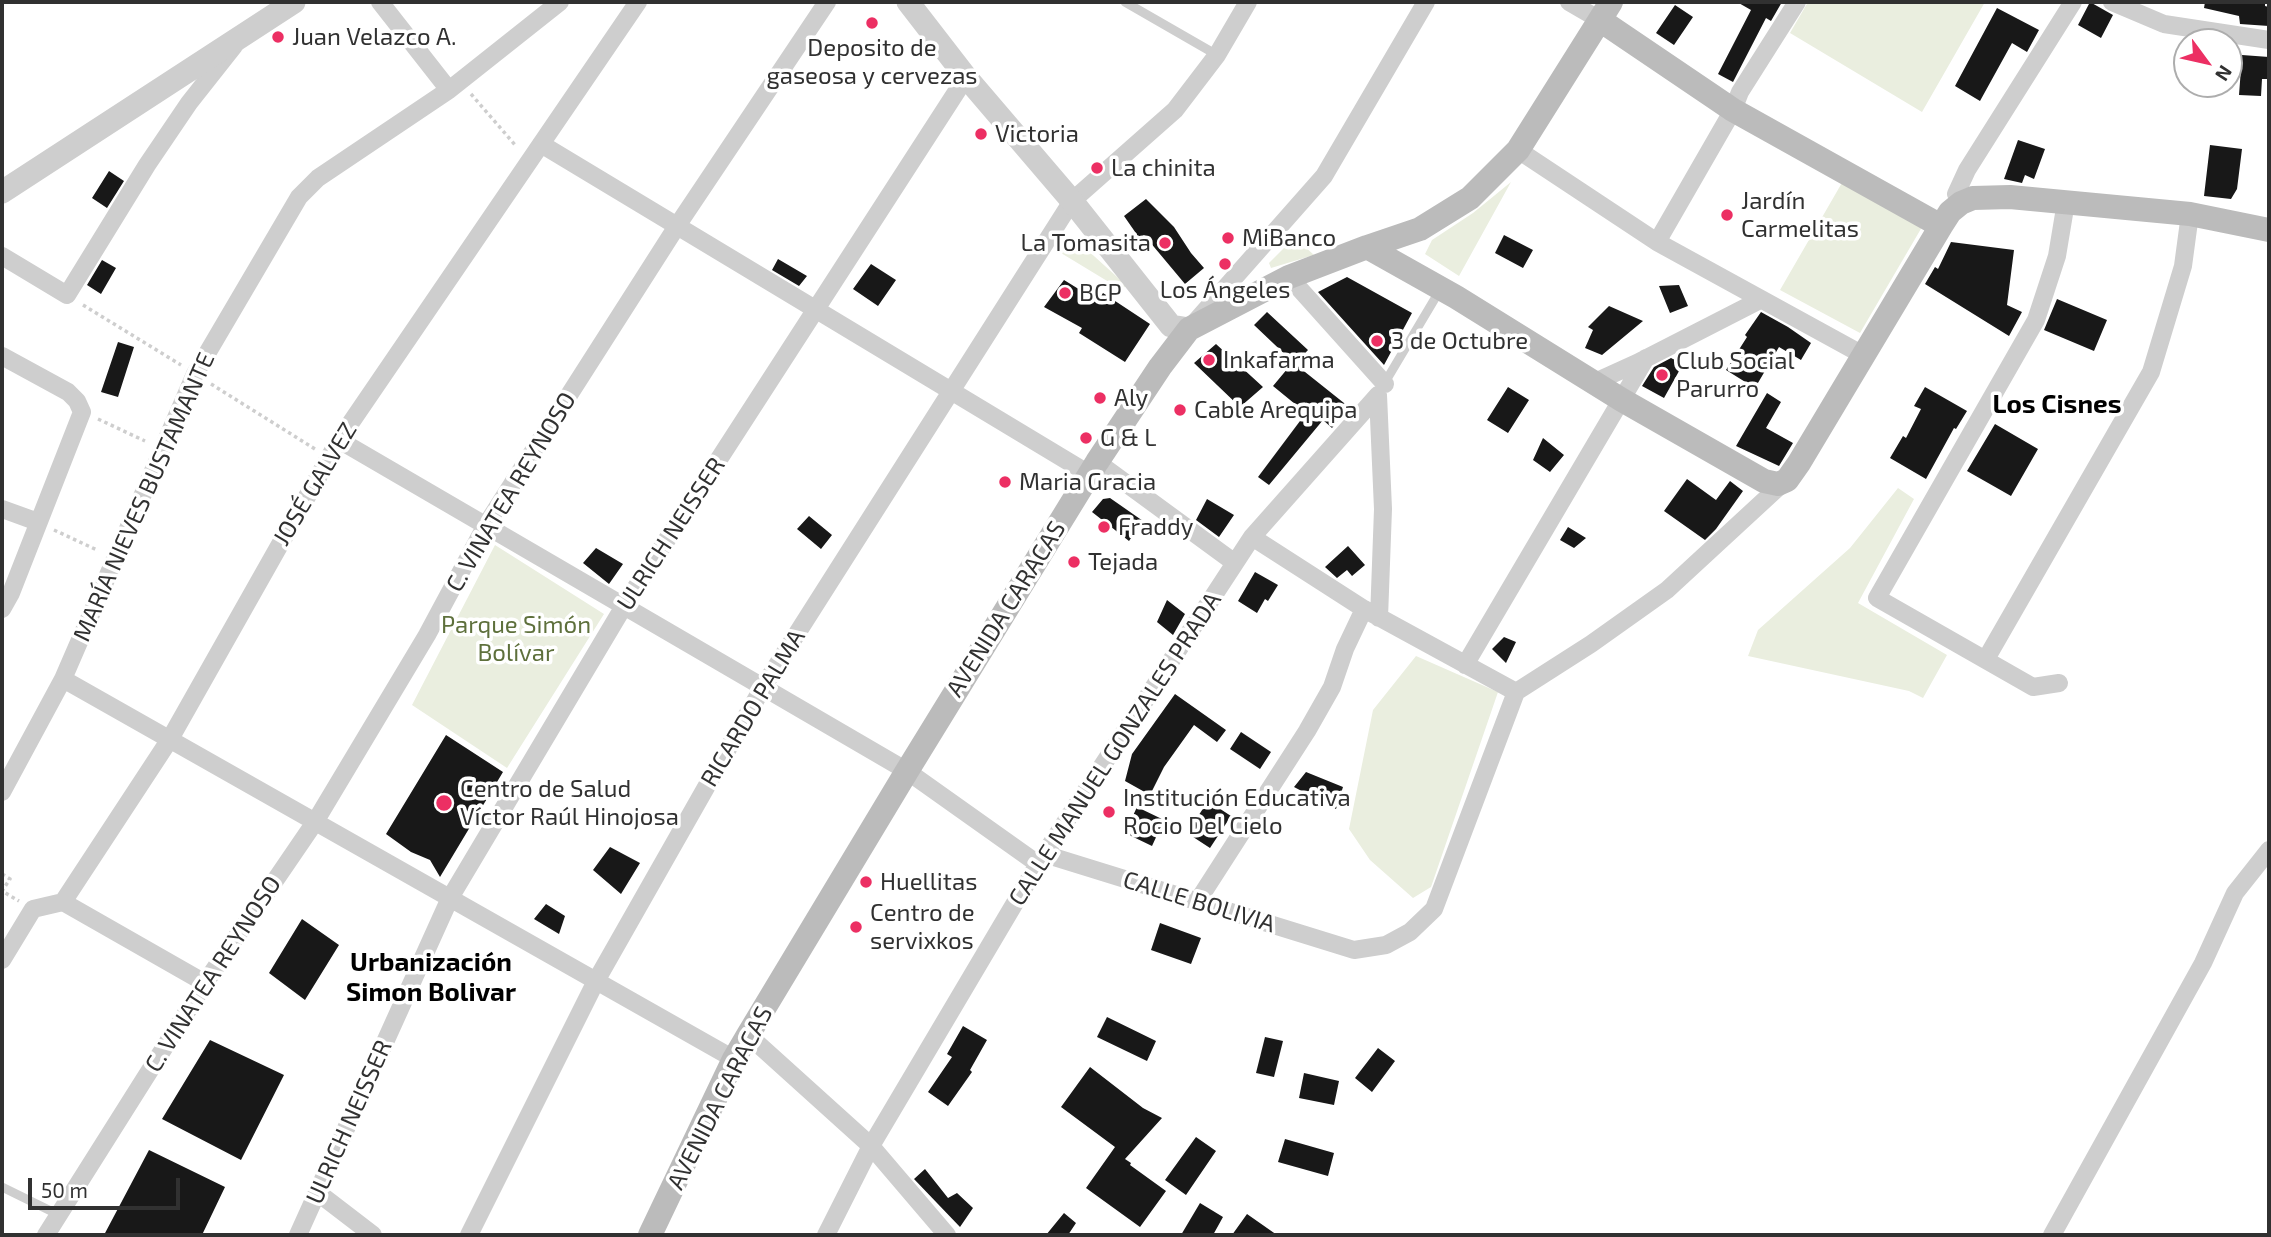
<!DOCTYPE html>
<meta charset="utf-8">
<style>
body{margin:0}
#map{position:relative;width:2271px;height:1237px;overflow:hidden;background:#fff;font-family:"Exo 2",sans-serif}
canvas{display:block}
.frame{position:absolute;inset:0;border:4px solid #313131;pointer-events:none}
.north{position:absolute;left:2173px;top:28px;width:70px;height:70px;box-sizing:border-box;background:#fff;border:2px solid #adadad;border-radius:50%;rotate:123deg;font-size:19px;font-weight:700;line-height:28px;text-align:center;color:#313131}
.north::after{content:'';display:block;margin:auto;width:24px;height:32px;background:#ec2f63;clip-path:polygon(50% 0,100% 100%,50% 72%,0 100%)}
.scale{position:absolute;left:28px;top:1178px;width:152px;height:32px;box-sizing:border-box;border:4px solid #313131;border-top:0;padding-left:9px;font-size:21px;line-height:24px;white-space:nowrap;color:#313131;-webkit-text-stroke:5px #fff;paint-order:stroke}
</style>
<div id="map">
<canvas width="2271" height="1237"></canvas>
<div class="frame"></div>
<div class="north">N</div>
<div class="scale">50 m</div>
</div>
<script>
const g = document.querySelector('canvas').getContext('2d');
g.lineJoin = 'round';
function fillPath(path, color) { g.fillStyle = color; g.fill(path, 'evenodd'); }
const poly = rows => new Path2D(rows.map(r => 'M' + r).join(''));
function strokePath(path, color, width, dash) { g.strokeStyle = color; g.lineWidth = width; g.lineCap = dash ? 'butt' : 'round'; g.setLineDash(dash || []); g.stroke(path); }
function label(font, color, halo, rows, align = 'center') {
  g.font = font + ' "Exo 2",sans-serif'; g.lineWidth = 7; g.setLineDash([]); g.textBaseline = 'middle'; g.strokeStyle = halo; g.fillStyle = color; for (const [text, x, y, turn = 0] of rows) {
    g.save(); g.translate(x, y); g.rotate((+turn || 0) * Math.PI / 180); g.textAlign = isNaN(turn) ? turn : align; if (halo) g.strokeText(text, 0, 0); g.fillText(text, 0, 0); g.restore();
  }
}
fillPath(poly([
 [1808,2,1985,2,1922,112,1790,33],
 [1843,181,1922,227,1860,333,1780,290],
 [1511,182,1459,276,1425,254,1432,240,1473,213],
 [1298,234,1303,245,1314,255,1271,268,1269,263],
 [1073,237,1126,285,1122,290,1061,253],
 [1898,488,1914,499,1858,603,1947,655,1923,698,1909,691,1748,656,1758,630,1850,548],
 [495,545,604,614,507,768,412,705],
 [1416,656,1498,692,1431,887,1413,898,1370,860,1349,829,1373,710]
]), '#eaeedf');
fillPath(poly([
 [1737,2,1782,2,1771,21,1766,18,1733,82,1718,74,1751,10],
 [2090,2,2113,15,2101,38,2078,25],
 [2205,2,2265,2,2265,6,2269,7,2269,26,2240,24,2239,16,2204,8],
 [1675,5,1693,17,1674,45,1656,33],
 [1997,8,2039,30,2027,52,2012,43,1980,101,1955,86],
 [2242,55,2269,57,2269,79,2262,79,2261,96,2239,95],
 [2018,140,2045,149,2034,179,2025,175,2022,183,2004,179],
 [2210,145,2242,149,2237,189,2231,199,2204,196],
 [109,171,124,181,107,208,92,198],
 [1146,199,1174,227,1191,253,1204,268,1185,284,1144,235,1140,239,1124,216],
 [1504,235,1533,250,1523,268,1495,253],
 [1951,242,2014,250,2007,305,2022,312,2009,336,1925,284,1935,267,1938,269],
 [778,259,807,276,799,286,772,270],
 [102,260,116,268,101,294,87,285],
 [871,264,896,280,878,306,853,289],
 [1347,277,1412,313,1384,365,1318,292],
 [1064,280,1098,301,1103,293,1150,324,1125,362,1079,333,1082,328,1044,307],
 [1679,285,1688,306,1670,313,1659,286],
 [2057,299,2107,320,2094,351,2044,330],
 [1609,306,1643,321,1602,355,1585,348,1593,330,1588,327],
 [1267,312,1308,350,1295,364,1349,407,1332,428,1323,420,1269,485,1258,477,1306,413,1273,386,1293,362,1254,325],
 [1761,312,1788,327,1811,343,1801,360,1779,347,1755,388,1726,370,1747,337,1745,335],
 [118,342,134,347,118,397,101,392],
 [1216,344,1263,387,1240,407,1194,363],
 [1671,358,1683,364,1664,398,1642,386,1654,367],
 [1508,387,1529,400,1508,433,1487,420],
 [1925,387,1967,411,1956,429,1954,428,1926,479,1890,458,1903,436,1906,438,1921,409,1914,406],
 [1767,393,1781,402,1766,428,1793,443,1779,466,1736,446],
 [1995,424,2038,449,2011,496,1967,471],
 [1543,438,1564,455,1550,472,1533,460],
 [1687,479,1716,500,1730,481,1743,491,1716,529,1705,540,1664,511],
 [1110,498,1143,521,1129,541,1092,512,1103,499],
 [1207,499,1234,515,1219,537,1196,520],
 [809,516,832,535,821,549,797,529],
 [1568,527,1586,538,1574,548,1560,540],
 [1348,546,1365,565,1352,576,1347,570,1337,578,1325,567],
 [596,548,623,564,609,584,583,563],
 [1255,572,1278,585,1268,601,1265,599,1257,613,1238,601],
 [1167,600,1185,614,1173,635,1157,622],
 [1504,637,1516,642,1506,663,1492,649],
 [1175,694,1226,730,1217,742,1194,725,1164,767,1150,795,1125,781,1132,754],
 [1241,732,1271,752,1260,769,1230,749],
 [446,735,503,772,440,877,430,860,411,852,386,834],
 [1306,772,1343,787,1336,809,1294,787],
 [1208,801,1231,816,1210,848,1187,833],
 [1137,807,1164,820,1152,846,1125,833],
 [610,847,640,863,621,894,593,870],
 [546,904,565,916,559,934,534,919],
 [302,919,339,945,305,1000,269,973],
 [1160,923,1201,938,1191,964,1151,950],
 [1107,1017,1156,1041,1147,1061,1097,1037],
 [963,1026,987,1040,970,1070,972,1072,948,1106,928,1092,952,1057,947,1054],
 [1265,1037,1283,1041,1274,1077,1256,1073],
 [210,1040,284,1075,241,1160,162,1119],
 [1378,1048,1395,1061,1372,1092,1355,1078],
 [1090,1067,1143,1108,1162,1118,1125,1159,1131,1163,1130,1165,1166,1191,1140,1227,1086,1188,1115,1147,1061,1107],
 [1304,1073,1339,1081,1334,1105,1299,1098],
 [1196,1137,1216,1151,1186,1195,1165,1180],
 [1285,1139,1334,1153,1328,1176,1278,1162],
 [149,1150,225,1187,202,1235,104,1235],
 [925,1169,948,1198,957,1193,973,1208,960,1227,914,1179],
 [1200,1203,1223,1217,1213,1235,1181,1235],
 [1064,1213,1076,1223,1068,1235,1046,1235],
 [1247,1214,1277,1235,1232,1235]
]), '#181818');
strokePath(poly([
 [471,94,516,146],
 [83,305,181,365],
 [211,384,315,449],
 [98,419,145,441],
 [54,530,97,550],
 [2,874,10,879,2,891,19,901]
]), '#cecece', 3.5, [3.5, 3.5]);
strokePath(poly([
 [1125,2,1217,55],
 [1384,384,1440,290],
 [2,1187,59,1215]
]), '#cecece', 9);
strokePath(poly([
 [380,2,449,90],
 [1569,2,1600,20],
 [2112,2,2164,24,2269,40],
 [541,144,1089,474],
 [1518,150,1657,242,1863,355],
 [1961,203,1956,194,1967,170,2073,2],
 [1657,242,1733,110,1740,92,1797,2],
 [2,256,67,295,147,165,189,103,234,46],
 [1289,277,1385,384],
 [1196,321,1324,176,1426,2],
 [2,356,68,392,77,401,82,412,11,593,2,609],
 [1593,383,1637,363,1760,300],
 [1378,395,1383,509,1379,618],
 [339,440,907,771,1038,864],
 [1097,462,1235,563],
 [2,509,38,522],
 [1252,537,1364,609,1516,692],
 [1986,659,2151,372,2183,266,2190,214],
 [1465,665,1646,358],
 [63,679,734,1059],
 [2059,683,2033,687,1877,598,2036,320,2057,256,2066,202],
 [2,792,63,679,195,374,299,197,318,178,449,90,560,2],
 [1044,854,1354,950,1386,945,1410,932,1434,909,1516,692,1591,644,1667,590,1783,483],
 [63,902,205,983],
 [1197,902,1307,731,1332,687,1345,649,1364,609],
 [2,960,33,909,63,902,170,739,339,440,638,2],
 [748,1035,871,1146,947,1235],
 [317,1192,373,1235],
 [46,1235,205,983,315,822,427,635,486,525,677,226,827,2],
 [298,1235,450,898,624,606,966,77],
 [469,1235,596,981,763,687,1072,201,1175,110,1217,55,1248,2],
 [826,1235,871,1146,1038,864,1235,563,1252,537,1378,395],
 [2052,1235,2203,963,2235,893,2269,850]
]), '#cecece', 18);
strokePath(poly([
 [908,2,966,77,1072,201,1171,326,1189,329],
 [2,192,294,2]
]), '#cecece', 23);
strokePath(poly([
 [1600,20,1733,110,1941,226],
 [1367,247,1456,297,1622,400,1764,481,1778,484,1787,480,1799,463,1941,226,1950,212,1961,203,1973,198,2010,197,2190,214,2269,230],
 [650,1235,734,1059,748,1035,907,771,1097,462,1160,367,1189,329,1289,277,1367,247,1420,229,1470,198,1518,150,1611,2]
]), '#bbb', 24);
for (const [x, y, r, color] of [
 [872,23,7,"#ec2f63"],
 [278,37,7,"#ec2f63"],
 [981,134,7,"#ec2f63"],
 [1097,168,7,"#ec2f63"],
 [1727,215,7,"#ec2f63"],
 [1228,238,7,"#ec2f63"],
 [1165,243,7,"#ec2f63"],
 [1225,264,7,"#ec2f63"],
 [1065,293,7,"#ec2f63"],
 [1377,341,7,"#ec2f63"],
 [1209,360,7,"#ec2f63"],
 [1662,375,7,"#ec2f63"],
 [1100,398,7,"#ec2f63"],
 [1180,410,7,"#ec2f63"],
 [1086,438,7,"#ec2f63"],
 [1005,482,7,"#ec2f63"],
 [1104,527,7,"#ec2f63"],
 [1074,562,7,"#ec2f63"],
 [444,803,9,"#ec2f63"],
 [1109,812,7,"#ec2f63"],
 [866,882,7,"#ec2f63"],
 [856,927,7,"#ec2f63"]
]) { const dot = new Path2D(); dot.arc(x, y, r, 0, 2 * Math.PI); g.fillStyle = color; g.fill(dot); strokePath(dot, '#fff', 2.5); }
label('24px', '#313131', '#fff', [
 ["Juan Velazco A.",292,37],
 ["Deposito de",872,48,"center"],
 ["gaseosa y cervezas",872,76,"center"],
 ["Victoria",995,134],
 ["La chinita",1111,168],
 ["Jardín",1741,201],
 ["Carmelitas",1741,229],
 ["MiBanco",1242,238],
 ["La Tomasita",1151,243,"right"],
 ["Los Ángeles",1225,290,"center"],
 ["BCP",1079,293],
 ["3 de Octubre",1391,341],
 ["Inkafarma",1223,360],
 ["Club Social",1676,361],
 ["Parurro",1676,389],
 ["Aly",1114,398],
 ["Cable Arequipa",1194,410],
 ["G & L",1100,438],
 ["Maria Gracia",1019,482],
 ["Fraddy",1118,527],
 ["Tejada",1088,562],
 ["Centro de Salud",460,789],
 ["Víctor Raúl Hinojosa",460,817],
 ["Institución Educativa",1123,798],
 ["Rocio Del Cielo",1123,826],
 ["Huellitas",880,882],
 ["Centro de",870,913],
 ["servixkos",870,941]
], 'left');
label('24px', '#313131', '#fff', [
 ["JOSÉ GALVEZ",315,484,-59],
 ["C. VINATEA REYNOSO",511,492,-59],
 ["MARÍA NIEVES BUSTAMANTE",144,497,-66],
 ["ULRICH NEISSER",671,534,-57],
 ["AVENIDA CARACAS",1006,609,-58],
 ["RICARDO PALMA",753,708,-59],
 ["CALLE MANUEL GONZALES PRADA",1115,749,-57],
 ["CALLE BOLIVIA",1199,902,17],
 ["C. VINATEA REYNOSO",213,974,-57],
 ["AVENIDA CARACAS",720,1098,-63],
 ["ULRICH NEISSER",349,1122,-66]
]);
label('24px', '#5e703c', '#fff', [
 ["Parque Simón",516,625],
 ["Bolívar",516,653]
]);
label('bold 26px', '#000', '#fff', [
 ["Los Cisnes",2057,404],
 ["Urbanización",431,962],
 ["Simon Bolivar",431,992]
]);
</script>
